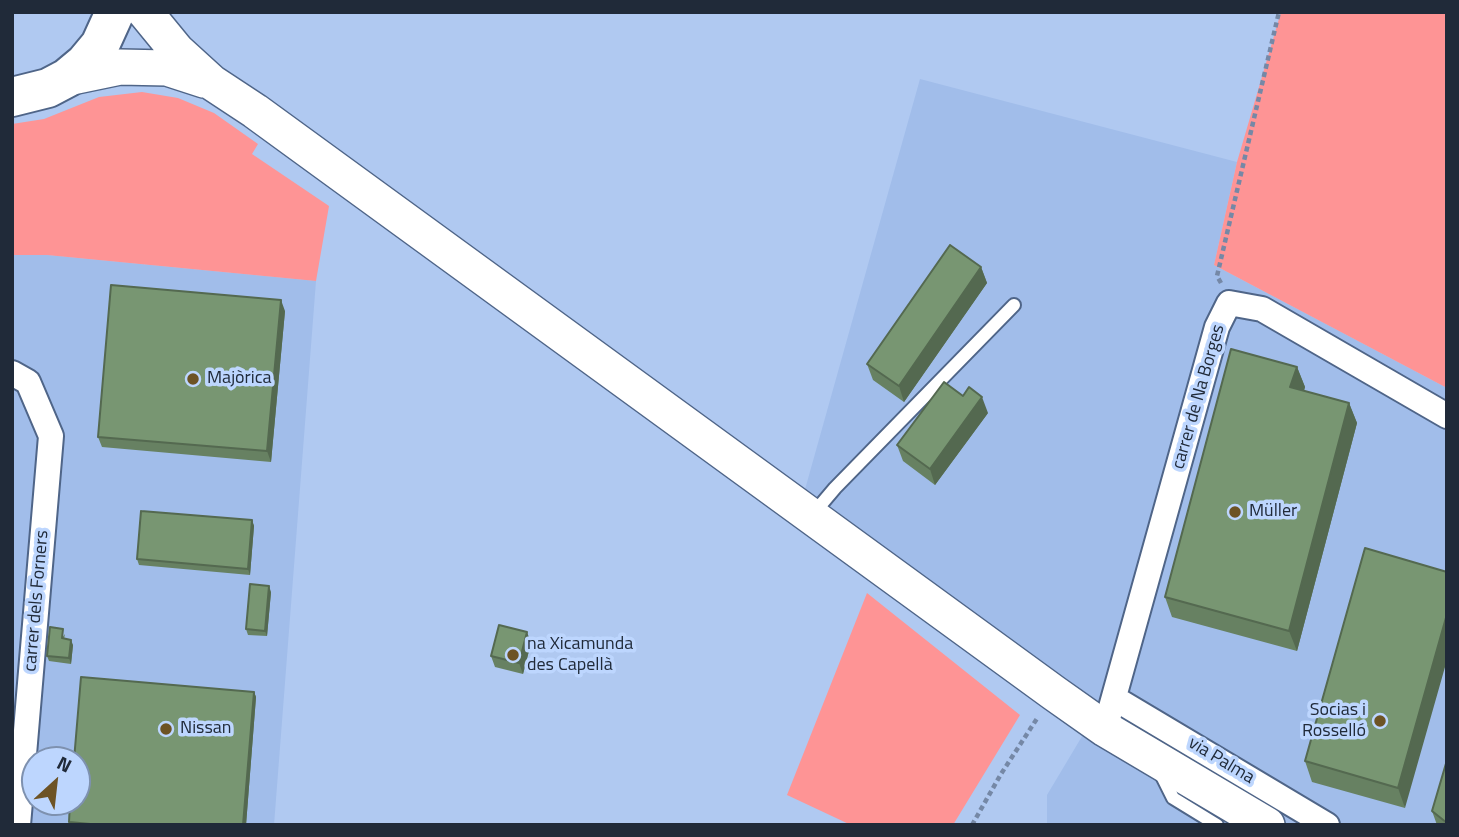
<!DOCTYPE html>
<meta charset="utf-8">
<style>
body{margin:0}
#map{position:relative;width:1459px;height:837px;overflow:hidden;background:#b0c9f1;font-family:"Titillium Web",sans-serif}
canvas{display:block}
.frame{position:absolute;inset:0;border:14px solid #202a39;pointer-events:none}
.north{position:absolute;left:21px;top:746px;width:70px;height:70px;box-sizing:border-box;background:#bdd6fe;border:2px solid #7e91af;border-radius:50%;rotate:27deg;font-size:19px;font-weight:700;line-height:28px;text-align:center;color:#202a39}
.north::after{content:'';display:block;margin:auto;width:24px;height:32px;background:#6d5325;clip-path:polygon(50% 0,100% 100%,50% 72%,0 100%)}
</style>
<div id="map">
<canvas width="1459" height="837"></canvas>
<div class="frame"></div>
<div class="north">N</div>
</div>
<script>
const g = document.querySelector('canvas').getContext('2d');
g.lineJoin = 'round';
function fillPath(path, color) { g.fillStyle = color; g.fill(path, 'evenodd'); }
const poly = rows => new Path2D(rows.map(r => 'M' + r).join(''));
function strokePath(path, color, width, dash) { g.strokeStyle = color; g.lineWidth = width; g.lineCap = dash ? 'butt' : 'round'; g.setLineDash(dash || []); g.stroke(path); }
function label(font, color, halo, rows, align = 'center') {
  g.font = font + ' "Titillium Web",sans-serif'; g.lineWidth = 7; g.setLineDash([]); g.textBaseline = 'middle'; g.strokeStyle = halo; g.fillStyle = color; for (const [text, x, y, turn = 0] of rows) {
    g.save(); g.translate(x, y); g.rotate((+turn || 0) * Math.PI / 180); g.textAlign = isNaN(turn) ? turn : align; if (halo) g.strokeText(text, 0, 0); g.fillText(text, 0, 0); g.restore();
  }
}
fillPath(poly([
 [920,79,1237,162,1214,265,1447,388,1447,825,1047,825,1047,795,1084,733,797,518],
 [12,255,47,255,316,281,274,825,12,825],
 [35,760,77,760,77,802,35,802]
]), '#a1bdea');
fillPath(poly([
 [1281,12,1447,12,1447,388,1214,265,1237,162],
 [142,92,178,98,214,113,258,144,252,154,329,206,316,281,47,255,12,255,12,124,44,119,99,97],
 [867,593,1020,715,953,825,851,825,787,795]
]), '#fe9495');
const lane = poly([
 [813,514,835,488,1014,305],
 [1161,774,1173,798,1217,825]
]);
const street = poly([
 [12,373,28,382,51,436,18,825],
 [1114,698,1327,825],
 [1105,729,1217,327,1229,303,1262,309,1447,416]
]);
const secondary = poly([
 [145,12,177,51,211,82,255,111,1054,693,1105,729,1267,825],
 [67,78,120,67,167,68,204,80]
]);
const primary = poly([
 [12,97,48,88,67,78,85,63,100,45,115,12]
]);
strokePath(lane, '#4f6588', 16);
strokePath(street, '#4f6588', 28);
strokePath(secondary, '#4f6588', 38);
strokePath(primary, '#4f6588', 42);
strokePath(poly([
 [1221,283,1217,276,1279,12],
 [972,825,1001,774,1038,717]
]), '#7588a6', 4.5, [5, 3.5]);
strokePath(lane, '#fff', 12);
strokePath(street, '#fff', 24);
strokePath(secondary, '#fff', 35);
strokePath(primary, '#fff', 38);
fillPath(poly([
 [981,267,987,283,904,402,873,380,867,364],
 [285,311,271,462,102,447,98,437],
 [1297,367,1305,387,1304,391,1349,403,1357,423,1297,651,1172,617,1165,597],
 [988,413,935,485,903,461,897,445],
 [252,520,254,526,250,575,139,565,137,559],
 [1365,548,1405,808,1312,782,1305,761],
 [271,592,267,636,248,635,246,629],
 [65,634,64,639,73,645,71,664,49,661,47,656],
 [531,643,523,674,495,667,491,656],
 [254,692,256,697,246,825,70,825,69,822],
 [1447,760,1447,825,1437,825,1432,811]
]), '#678162');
fillPath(poly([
 [981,267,987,283,904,402,899,386],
 [281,300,285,311,271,462,267,451],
 [1297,367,1305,387,1298,408,1290,387],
 [982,397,988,413,935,485,930,469],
 [1349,403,1357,423,1297,651,1289,631],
 [252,520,254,526,250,575,248,569],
 [269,586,271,592,267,636,265,631],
 [1447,614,1447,660,1405,808,1398,788],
 [527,632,531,643,523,674,519,663],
 [71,640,73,645,71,664,69,658],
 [254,692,256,697,246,825,243,825]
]), '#546950');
const building = poly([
 [950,245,981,267,899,386,867,364,950,245],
 [111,285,281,300,267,451,98,437,111,285],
 [1231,349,1297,367,1290,387,1349,403,1289,631,1165,597,1231,349],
 [944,382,963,396,969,387,982,397,930,469,897,445,944,382],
 [141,511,252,520,248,569,137,559,141,511],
 [1365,548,1447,572,1447,614,1398,788,1305,761,1365,548],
 [250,584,269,586,265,631,246,629,250,584],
 [499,625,527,632,519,663,491,656,499,625],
 [50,627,63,629,62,638,71,640,69,658,47,656,50,627],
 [81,677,254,692,243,825,101,825,69,822,70,802,77,802,77,760,74,760,81,677],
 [1447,760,1447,823,1432,811,1447,760]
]);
fillPath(building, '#789672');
strokePath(building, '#546950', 2);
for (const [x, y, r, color] of [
 [193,379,7,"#6d5325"],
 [1235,512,7,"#6d5325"],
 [513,655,7,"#6d5325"],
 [1380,721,7,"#6d5325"],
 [166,729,7,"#6d5325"]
]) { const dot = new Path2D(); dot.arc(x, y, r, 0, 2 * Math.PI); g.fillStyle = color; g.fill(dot); strokePath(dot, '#bdd6fe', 2.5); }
label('18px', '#202a39', '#bdd6fe', [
 ["Majòrica",207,379],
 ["Müller",1249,512],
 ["na Xicamunda",527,645],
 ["des Capellà",527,666],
 ["Socias i",1366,711,"right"],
 ["Rosselló",1366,732,"right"],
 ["Nissan",180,729]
], 'left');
label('18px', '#202a39', '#bdd6fe', [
 ["carrer de Na Borges",1199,397,-74],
 ["carrer dels Forners",37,601,-85],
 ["via Palma",1221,761,31]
]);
</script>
